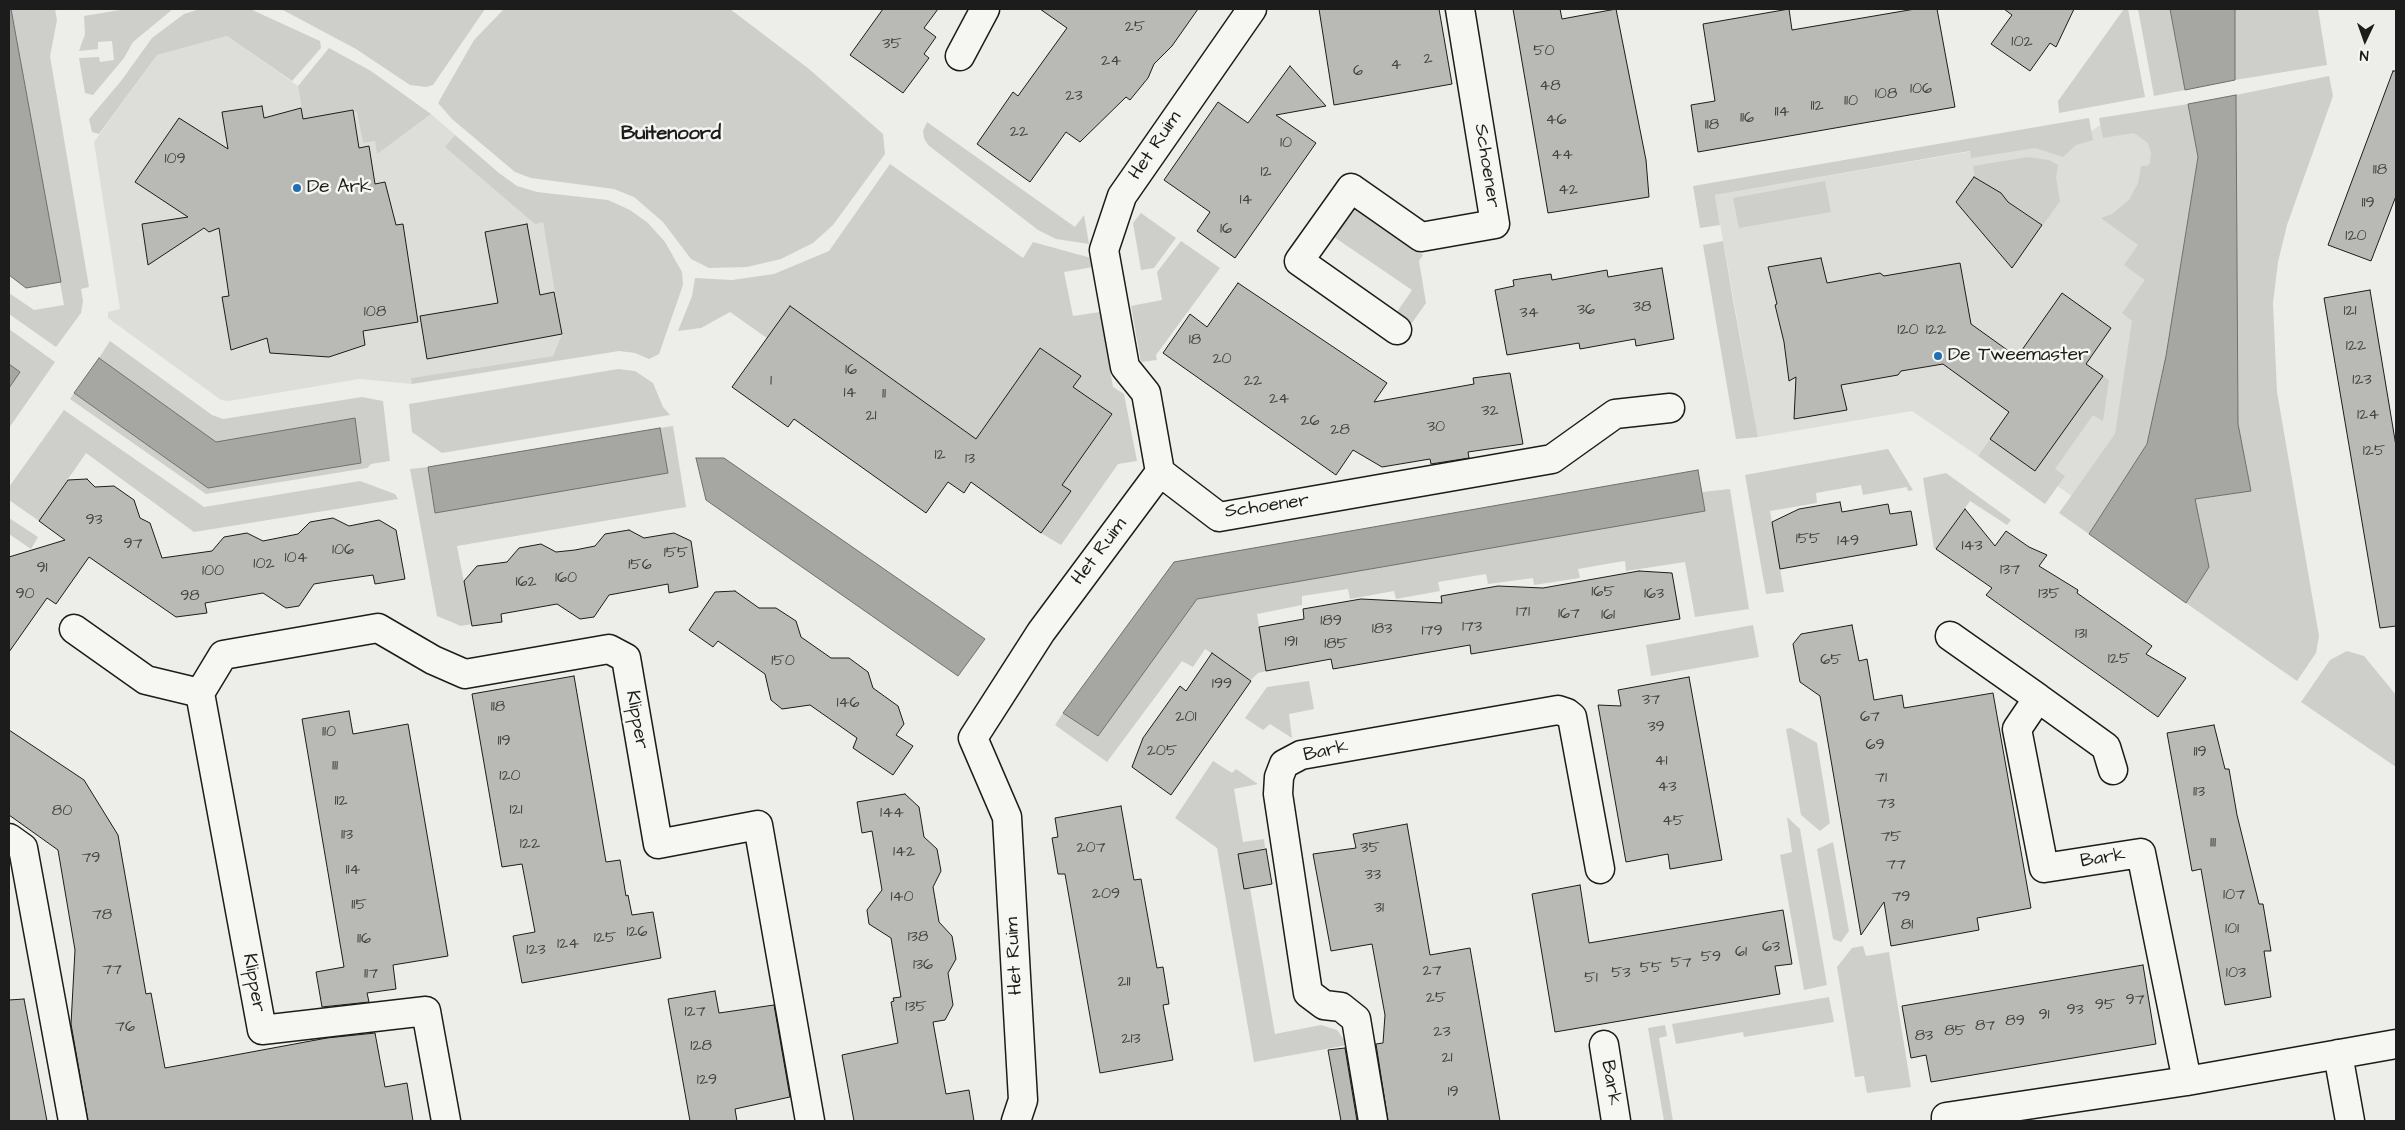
<!DOCTYPE html>
<style>
body{margin:0}
#map{position:relative;width:2405px;height:1130px;overflow:hidden;background:#edede9;font-family:"Architects Daughter",sans-serif}
canvas{display:block}
.frame{position:absolute;inset:0;border:10px solid #1c1c1c;pointer-events:none}
.north{position:absolute;left:2340px;top:15px;width:50px;height:50px;-webkit-text-stroke:4px #f6f6f2;paint-order:stroke;rotate:183deg;font-size:14px;font-weight:700;line-height:20px;text-align:center;color:#1c1c1c}
.north::after{content:'';display:block;margin:auto;width:18px;height:22px;background:#1c1c1c;clip-path:polygon(50% 0,100% 100%,50% 72%,0 100%)}
</style>
<div id="map">
<canvas width="2405" height="1130"></canvas>
<div class="frame"></div>
<div class="north">N</div>
</div>
<script>
const g = document.querySelector('canvas').getContext('2d');
g.lineJoin = 'round';
function fillPath(path, color) { g.fillStyle = color; g.fill(path, 'evenodd'); }
const poly = rows => new Path2D(rows.map(r => 'M' + r).join(''));
function strokePath(path, color, width, dash) { g.strokeStyle = color; g.lineWidth = width; g.lineCap = dash ? 'butt' : 'round'; g.setLineDash(dash || []); g.stroke(path); }
function label(font, color, halo, rows, align = 'center') {
  g.font = font + ' "Architects Daughter",sans-serif'; g.lineWidth = 5; g.setLineDash([]); g.textBaseline = 'middle'; g.strokeStyle = halo; g.fillStyle = color; for (const [text, x, y, turn = 0] of rows) {
    g.save(); g.translate(x, y); g.rotate((+turn || 0) * Math.PI / 180); g.textAlign = isNaN(turn) ? turn : align; if (halo) g.strokeText(text, 0, 0); g.fillText(text, 0, 0); g.restore();
  }
}
fillPath(poly([
 [227,36,298,86,301,108,353,110,357,113,363,143,375,141,377,153,431,114,455,135,445,147,543,221,562,334,553,356,412,378,412,384,359,379,229,401,221,400,108,318,108,312,120,309,94,142,157,55],
 [2152,116,2170,149,2116,441,2076,499,1990,439,1978,456,1912,411,1758,437,1715,195,2091,131,2100,125]
]), '#ddddda');
fillPath(poly([
 [11,9,55,9,57,20,50,56,89,287,81,289,83,301,81,313,56,347,9,314,9,293,34,310,64,305],
 [126,9,173,9,133,42,124,58,93,95,85,93,79,58,99,57,100,62,114,60,112,41,98,42,98,49,79,51,85,34,84,16],
 [200,9,250,9,320,41,321,48,292,81,227,36,157,55,99,134,92,132,89,119,121,81,152,38,184,14],
 [281,9,485,9,433,85,426,87,410,85,356,49],
 [504,9,730,9,809,69,883,134,885,154,833,225,813,243,781,259,747,267,709,268,691,259,663,222,634,197,614,189,531,178,515,172,452,119,438,103,474,40],
 [2124,9,2128,9,2145,97,2059,113,2058,101],
 [2138,9,2170,9,2185,90,2154,96],
 [2235,9,2318,9,2327,65,2235,80],
 [329,48,371,71,431,114,377,154,375,141,363,143,357,113,353,110,303,119,298,86],
 [2329,76,2333,96,2287,225,2278,262,2273,303,2277,392,2319,636,2316,653,2297,681,2186,603,2209,567,2194,499,2251,491,2238,424,2236,95],
 [2188,104,2198,157,2166,356,2147,444,2089,534,2059,513,2115,434,2132,321,2122,313,2145,280,2124,265,2138,245,2101,218,2112,214,2129,200,2138,183,2141,166,2147,166,2150,163,2151,153,2148,143,2134,133,2103,138,2099,118],
 [2089,118,2093,140,2076,145,2063,157,2035,148,1971,158,1970,151,1715,195,1720,225,1700,228,1693,186],
 [927,122,1075,227,1084,215,1089,244,1056,239,1038,230,928,145,924,138,923,131],
 [455,135,499,173,517,186,537,192,608,200,630,210,648,223,665,242,682,272,683,285,659,354,649,359,635,353,619,351,412,384,411,378,553,356,562,334,543,222,535,224,445,147],
 [2028,157,2049,160,2058,165,2056,178,2060,201,2043,225,1975,178,1973,166],
 [890,164,1023,258,1033,242,1091,258,1093,267,1064,272,1073,316,1100,312,1113,387,1124,394,1137,461,1118,464,1061,545,1041,533,1071,491,1062,485,1112,415,1073,387,1081,376,1040,348,976,439,790,306,767,338,730,312,701,328,678,331,692,296,695,278,732,280,774,274,829,251],
 [1825,181,1831,212,1739,228,1733,198],
 [1352,205,1423,255,1419,261,1426,303,1412,323,1397,312,1412,290,1331,235],
 [1141,213,1176,238,1154,268,1141,270,1133,223],
 [1181,241,1220,268,1156,355,1157,360,1141,362,1131,306,1162,300,1157,272],
 [1723,241,1733,300,1758,437,1736,439,1703,245],
 [9,329,55,362,9,428,9,388,20,372,9,364],
 [110,341,212,415,223,419,362,397,383,401,390,461,371,464,367,468,206,494,70,399,74,393,208,488,361,463,355,418,216,442,99,358],
 [618,369,635,371,653,383,663,407,670,415,442,453,412,432,409,404],
 [2103,376,2109,380,2103,421,2093,415,2055,469,2065,476,2045,504,1978,456,1990,439,2035,471],
 [64,410,204,507,360,481,395,494,398,499,194,532,86,453,39,521,9,500,9,487],
 [673,426,686,507,457,546,472,624,461,626,437,616,410,469,428,467,435,513,668,472,660,428],
 [1888,449,1913,490,1908,491,1907,487,1863,495,1861,485,1816,493,1817,503,1770,511,1784,592,1766,594,1745,475],
 [1946,473,2011,520,2007,525,1970,501,1936,549,1934,548,1923,478],
 [1730,489,1749,609,1695,617,1685,562,1626,571,1625,561,1618,562,1578,569,1580,578,1534,585,1533,578,1488,584,1486,574,1438,582,1440,591,1396,599,1394,591,1350,599,1348,589,1302,596,1302,605,1257,614,1267,671,1258,673,1251,680,1205,649,1193,667,1182,661,1107,762,1055,725,1063,713,1098,736,1197,599,1704,511,1702,492],
 [9,518,38,537,31,549,9,534],
 [1753,625,1759,657,1651,676,1646,645],
 [2347,651,2364,656,2396,695,2396,767,2301,702,2330,660],
 [1309,681,1314,709,1289,714,1292,738,1270,724,1263,730,1245,718,1267,687],
 [1791,728,1817,743,1830,823,1820,831,1801,815,1786,729],
 [1213,761,1232,773,1236,769,1258,784,1234,789,1243,842,1264,839,1265,848,1238,854,1244,889,1250,888,1275,1034,1321,1025,1337,1030,1348,1045,1254,1062,1217,848,1175,818],
 [1787,817,1800,829,1827,985,1804,990,1780,855,1792,852],
 [1833,842,1849,931,1841,942,1833,939,1817,849],
 [1863,946,1866,956,1889,952,1911,1087,1867,1093,1864,1076,1855,1077,1837,967,1852,948],
 [1829,997,1834,1022,1744,1037,1743,1032,1676,1044,1672,1024],
 [1665,1025,1667,1036,1659,1038,1673,1121,1664,1121,1648,1028]
]), '#cececb');
const water = poly([
 [9,9,11,9,61,282,26,288,9,275,9,9],
 [2170,9,2235,9,2235,80,2185,90,2170,9],
 [2236,95,2238,424,2251,491,2195,499,2209,567,2186,603,2089,534,2147,444,2166,356,2198,157,2188,104,2236,95],
 [99,358,216,442,355,418,361,463,208,488,74,393,99,358],
 [9,364,20,372,9,388,9,364],
 [660,428,668,473,435,513,428,467,660,428],
 [696,458,724,458,985,639,958,676,706,500,696,458],
 [1698,470,1705,511,1197,599,1098,736,1063,713,1174,562,1698,470]
]);
fillPath(water, '#a6a6a3');
strokePath(water, '#6f6f6d', 1);
const building = poly([
 [883,9,938,9,924,28,936,37,924,54,929,58,903,93,850,55,883,9],
 [1040,9,1198,9,1172,46,1154,64,1148,78,1130,100,1126,97,1080,142,1066,132,1030,182,977,144,1013,92,1018,96,1067,28,1040,9],
 [1319,9,1439,9,1452,84,1334,105,1319,9],
 [1513,9,1560,9,1562,19,1616,9,1646,160,1649,197,1548,213,1513,9],
 [1789,9,1792,30,1915,9,1937,9,1955,107,1698,152,1691,105,1715,101,1703,24,1789,9],
 [2004,9,2074,9,2056,47,2050,43,2030,71,1991,44,2012,15,2004,9],
 [1290,66,1326,106,1276,115,1316,143,1235,258,1197,231,1210,212,1164,180,1218,102,1248,123,1290,66],
 [2393,71,2396,71,2396,196,2371,261,2328,245,2393,71],
 [262,106,264,118,301,108,303,119,353,110,359,148,369,146,375,184,385,182,396,225,403,224,418,322,363,331,365,345,329,357,270,353,267,338,231,350,222,297,229,296,219,228,209,232,204,228,148,265,142,224,188,217,135,182,179,118,228,149,222,112,262,106],
 [1974,177,2001,193,2008,202,2042,225,2012,268,1956,202,1974,177],
 [527,224,540,295,554,292,562,334,427,359,420,316,498,303,485,232,527,224],
 [1821,258,1827,283,1880,273,1884,276,1960,263,1971,324,2017,357,2062,293,2111,328,2086,364,2103,376,2035,471,1990,439,2009,412,1943,364,1901,371,1898,375,1841,385,1847,410,1794,419,1796,377,1789,381,1784,342,1775,305,1777,304,1768,267,1821,258],
 [1662,268,1674,339,1636,346,1635,339,1580,349,1579,343,1507,355,1495,290,1514,286,1513,280,1551,274,1552,280,1607,270,1608,277,1662,268],
 [1238,283,1387,383,1374,402,1474,384,1473,378,1510,373,1523,444,1468,452,1469,458,1431,464,1430,459,1382,467,1353,450,1336,475,1163,353,1190,314,1207,327,1238,283],
 [2370,290,2396,446,2396,626,2380,628,2324,298,2370,290],
 [790,306,976,439,1040,348,1081,376,1073,387,1112,414,1062,485,1071,491,1041,533,971,482,964,493,948,482,926,513,794,419,788,427,732,387,790,306],
 [87,479,95,487,114,486,134,500,140,518,150,523,162,558,212,551,224,537,247,533,263,541,298,534,310,522,333,518,349,526,379,520,396,530,405,579,375,584,373,575,332,581,314,584,299,606,286,608,263,593,205,603,207,613,176,617,89,557,56,604,47,598,9,652,9,557,65,540,39,521,68,480,87,479],
 [1840,502,1842,512,1888,504,1890,514,1911,511,1917,545,1780,569,1772,522,1799,509,1840,502],
 [1965,509,1995,546,2006,531,2029,547,2047,555,2039,566,2078,590,2077,593,2152,646,2146,654,2186,678,2158,717,1986,595,1992,588,1936,549,1965,509],
 [629,530,644,538,674,533,691,541,698,587,669,593,668,584,609,595,594,617,580,619,557,604,501,614,502,622,472,626,464,581,477,566,507,562,519,548,541,544,556,552,575,550,595,546,605,534,629,530],
 [1639,571,1672,573,1680,619,1471,654,1470,645,1333,669,1331,659,1266,671,1259,627,1304,619,1303,609,1361,599,1442,603,1441,596,1498,586,1543,588,1639,571],
 [735,591,759,608,776,608,796,621,801,637,831,658,849,658,868,672,873,688,898,706,904,724,896,735,913,746,893,775,853,748,857,738,810,705,782,709,771,700,765,674,718,641,713,647,689,630,715,592,735,591],
 [1852,625,1859,661,1867,659,1874,700,1902,695,1904,708,1993,693,2031,908,1977,918,1979,930,1891,946,1884,902,1861,935,1820,696,1800,682,1793,644,1801,634,1852,625],
 [1212,653,1251,681,1171,795,1132,767,1143,738,1180,686,1186,691,1212,653],
 [574,676,606,862,620,860,626,896,628,895,632,915,653,912,661,958,522,983,513,936,535,932,522,864,502,867,472,694,574,676],
 [1689,677,1722,860,1670,869,1668,854,1626,862,1598,705,1621,706,1618,690,1689,677],
 [349,711,353,734,408,724,448,956,393,965,396,989,367,993,369,1002,322,1007,316,972,344,967,302,719,349,711],
 [2214,725,2225,769,2229,769,2237,815,2259,904,2263,904,2271,951,2264,951,2271,997,2225,1005,2201,869,2192,871,2167,733,2214,725],
 [9,730,84,780,118,835,146,994,151,993,165,1068,327,1038,375,1033,385,1087,407,1083,413,1121,88,1121,71,1024,75,950,58,850,9,815,9,730],
 [905,794,919,807,924,837,937,849,941,871,933,887,939,922,952,936,956,959,948,973,953,1005,945,1020,933,1022,946,1094,969,1090,974,1121,854,1121,842,1055,898,1043,891,1002,894,1001,893,998,901,997,891,938,869,924,867,910,882,890,872,831,862,833,857,802,905,794],
 [1121,806,1134,880,1141,879,1157,968,1163,967,1169,1004,1163,1005,1173,1060,1100,1073,1065,874,1058,874,1052,838,1058,837,1055,818,1121,806],
 [1407,824,1430,955,1470,948,1500,1121,1388,1121,1376,1044,1383,1043,1385,1015,1372,944,1331,951,1313,854,1356,848,1353,834,1407,824],
 [1266,849,1272,884,1244,889,1238,854,1266,849],
 [1580,885,1589,943,1783,910,1792,964,1775,966,1780,994,1555,1032,1532,894,1580,885],
 [2143,965,2156,1044,1931,1082,1926,1055,1911,1058,1902,1006,2143,965],
 [715,991,719,1013,774,1005,790,1097,735,1109,737,1121,690,1121,668,999,715,991],
 [24,999,47,1121,9,1121,9,1000,24,999],
 [1345,1048,1357,1121,1341,1121,1328,1050,1345,1048]
]);
fillPath(building, '#b9b9b6');
strokePath(building, '#1c1c1c', 1);
const minor = poly([
 [960,56,985,9],
 [1397,330,1299,261,1351,188,1421,237,1495,224,1460,9],
 [1160,472,1219,517,1552,459,1615,414,1670,408],
 [74,629,146,680,200,693],
 [1950,636,2038,698,2017,729,2044,868,2141,853,2187,1081],
 [2038,698,2106,747,2113,770],
 [9,838,23,848,73,1121],
 [1604,1045,1616,1121],
 [2338,1054,2350,1121],
 [446,1121,426,1011,262,1030,200,693,223,655,378,628,433,660,465,674,609,649,626,658,658,844,758,825,810,1121],
 [1016,1121,1023,1100,1007,817,973,738,1041,632,1160,472,1146,393,1125,367,1104,250,1122,196,1252,9],
 [1373,1121,1356,1019,1341,1007,1324,1005,1308,993,1278,794,1279,777,1284,764,1301,755,1558,710,1567,713,1572,717,1600,869],
 [1946,1121,1946,1117,2187,1081,2396,1044]
]);
strokePath(minor, '#1c1c1c', 31);
strokePath(minor, '#f6f6f2', 28);
for (const [x, y, r, color] of [
 [297,188,5,"#1f6fb2"],
 [1938,356,5,"#1f6fb2"]
]) { const dot = new Path2D(); dot.arc(x, y, r, 0, 2 * Math.PI); g.fillStyle = color; g.fill(dot); strokePath(dot, '#f6f6f2', 2); }
label('16px', '#434342', null, [
 ["25",1135,28],
 ["102",2022,43],
 ["35",892,45],
 ["50",1544,52],
 ["2",1428,60],
 ["24",1111,62],
 ["4",1396,66],
 ["6",1358,72],
 ["48",1550,87],
 ["106",1921,90],
 ["108",1886,95],
 ["23",1074,97],
 ["110",1851,102],
 ["112",1817,107],
 ["114",1782,113],
 ["116",1747,119],
 ["46",1556,121],
 ["118",1712,126],
 ["22",1019,133],
 ["10",1286,144],
 ["44",1562,156],
 ["109",175,160],
 ["118",2380,171],
 ["12",1266,173],
 ["42",1568,191],
 ["14",1246,201],
 ["119",2368,204],
 ["16",1226,230],
 ["120",2356,237],
 ["38",1642,308],
 ["36",1586,311],
 ["121",2350,312],
 ["108",375,313],
 ["34",1529,314],
 ["120",1908,331],
 ["122",1936,331],
 ["18",1195,341],
 ["122",2356,347],
 ["20",1222,360],
 ["16",851,371],
 ["123",2362,381],
 ["1",771,382],
 ["22",1253,382],
 ["14",850,394],
 ["11",884,395],
 ["24",1279,400],
 ["32",1490,412],
 ["124",2368,416],
 ["21",871,417],
 ["26",1310,422],
 ["30",1436,428],
 ["28",1340,431],
 ["125",2374,452],
 ["12",940,456],
 ["13",970,460],
 ["93",94,521],
 ["155",1808,540],
 ["149",1848,542],
 ["97",133,545],
 ["143",1972,547],
 ["106",343,551],
 ["155",676,554],
 ["104",296,559],
 ["102",264,565],
 ["156",640,566],
 ["91",42,569],
 ["137",2010,571],
 ["100",213,572],
 ["160",566,579],
 ["162",526,583],
 ["165",1603,593],
 ["90",25,595],
 ["163",1654,595],
 ["135",2049,595],
 ["98",190,597],
 ["171",1523,613],
 ["167",1569,615],
 ["161",1608,616],
 ["189",1331,622],
 ["173",1472,628],
 ["183",1382,630],
 ["179",1432,632],
 ["131",2081,635],
 ["191",1291,643],
 ["185",1336,645],
 ["125",2119,660],
 ["65",1831,661],
 ["150",783,662],
 ["199",1222,685],
 ["37",1651,701],
 ["146",848,704],
 ["118",498,708],
 ["201",1186,718],
 ["67",1870,718],
 ["39",1656,728],
 ["110",329,733],
 ["119",504,742],
 ["69",1875,746],
 ["205",1162,752],
 ["119",2200,753],
 ["41",1661,762],
 ["111",335,767],
 ["120",510,777],
 ["71",1881,779],
 ["43",1667,788],
 ["113",2199,793],
 ["112",341,802],
 ["73",1886,805],
 ["121",516,811],
 ["80",62,812],
 ["144",892,814],
 ["45",1673,822],
 ["113",347,836],
 ["75",1891,838],
 ["111",2213,844],
 ["122",530,845],
 ["207",1091,849],
 ["35",1370,849],
 ["142",904,853],
 ["79",91,859],
 ["77",1896,866],
 ["114",353,871],
 ["33",1373,876],
 ["209",1106,895],
 ["107",2234,896],
 ["140",902,898],
 ["79",1901,898],
 ["115",359,906],
 ["31",1379,909],
 ["78",102,916],
 ["81",1907,926],
 ["101",2232,930],
 ["126",637,933],
 ["138",918,938],
 ["125",605,939],
 ["116",364,940],
 ["124",568,945],
 ["63",1771,948],
 ["123",536,951],
 ["61",1741,953],
 ["59",1711,958],
 ["57",1681,964],
 ["136",923,966],
 ["55",1651,969],
 ["77",112,971],
 ["27",1432,972],
 ["53",1621,974],
 ["103",2236,974],
 ["117",371,975],
 ["51",1591,979],
 ["211",1124,983],
 ["25",1436,999],
 ["97",2135,1001],
 ["95",2105,1006],
 ["135",916,1008],
 ["93",2075,1011],
 ["127",695,1013],
 ["91",2044,1016],
 ["89",2015,1022],
 ["87",1985,1027],
 ["76",125,1028],
 ["85",1955,1032],
 ["23",1442,1033],
 ["83",1924,1037],
 ["213",1131,1040],
 ["128",701,1047],
 ["21",1447,1059],
 ["129",707,1081],
 ["19",1453,1093]
]);
label('19px', '#1c1c1c', '#f6f6f2', [
 ["Het Ruim",1156,146,-56],
 ["Schoener",1486,166,81],
 ["Schoener",1267,507,-8],
 ["Het Ruim",1100,552,-53],
 ["Klipper",636,720,80],
 ["Bark",1326,752,-12],
 ["Bark",2103,859,-9],
 ["Het Ruim",1015,956,-93],
 ["Klipper",253,983,80],
 ["Bark",1610,1083,80]
]);
label('19px', '#1c1c1c', '#f6f6f2', [
 ["De Ark",307,188],
 ["De Tweemaster",1948,356]
], 'left');
label('bold 20px', '#1c1c1c', '#f6f6f2', [
 ["Buitenoord",671,135]
]);
</script>
